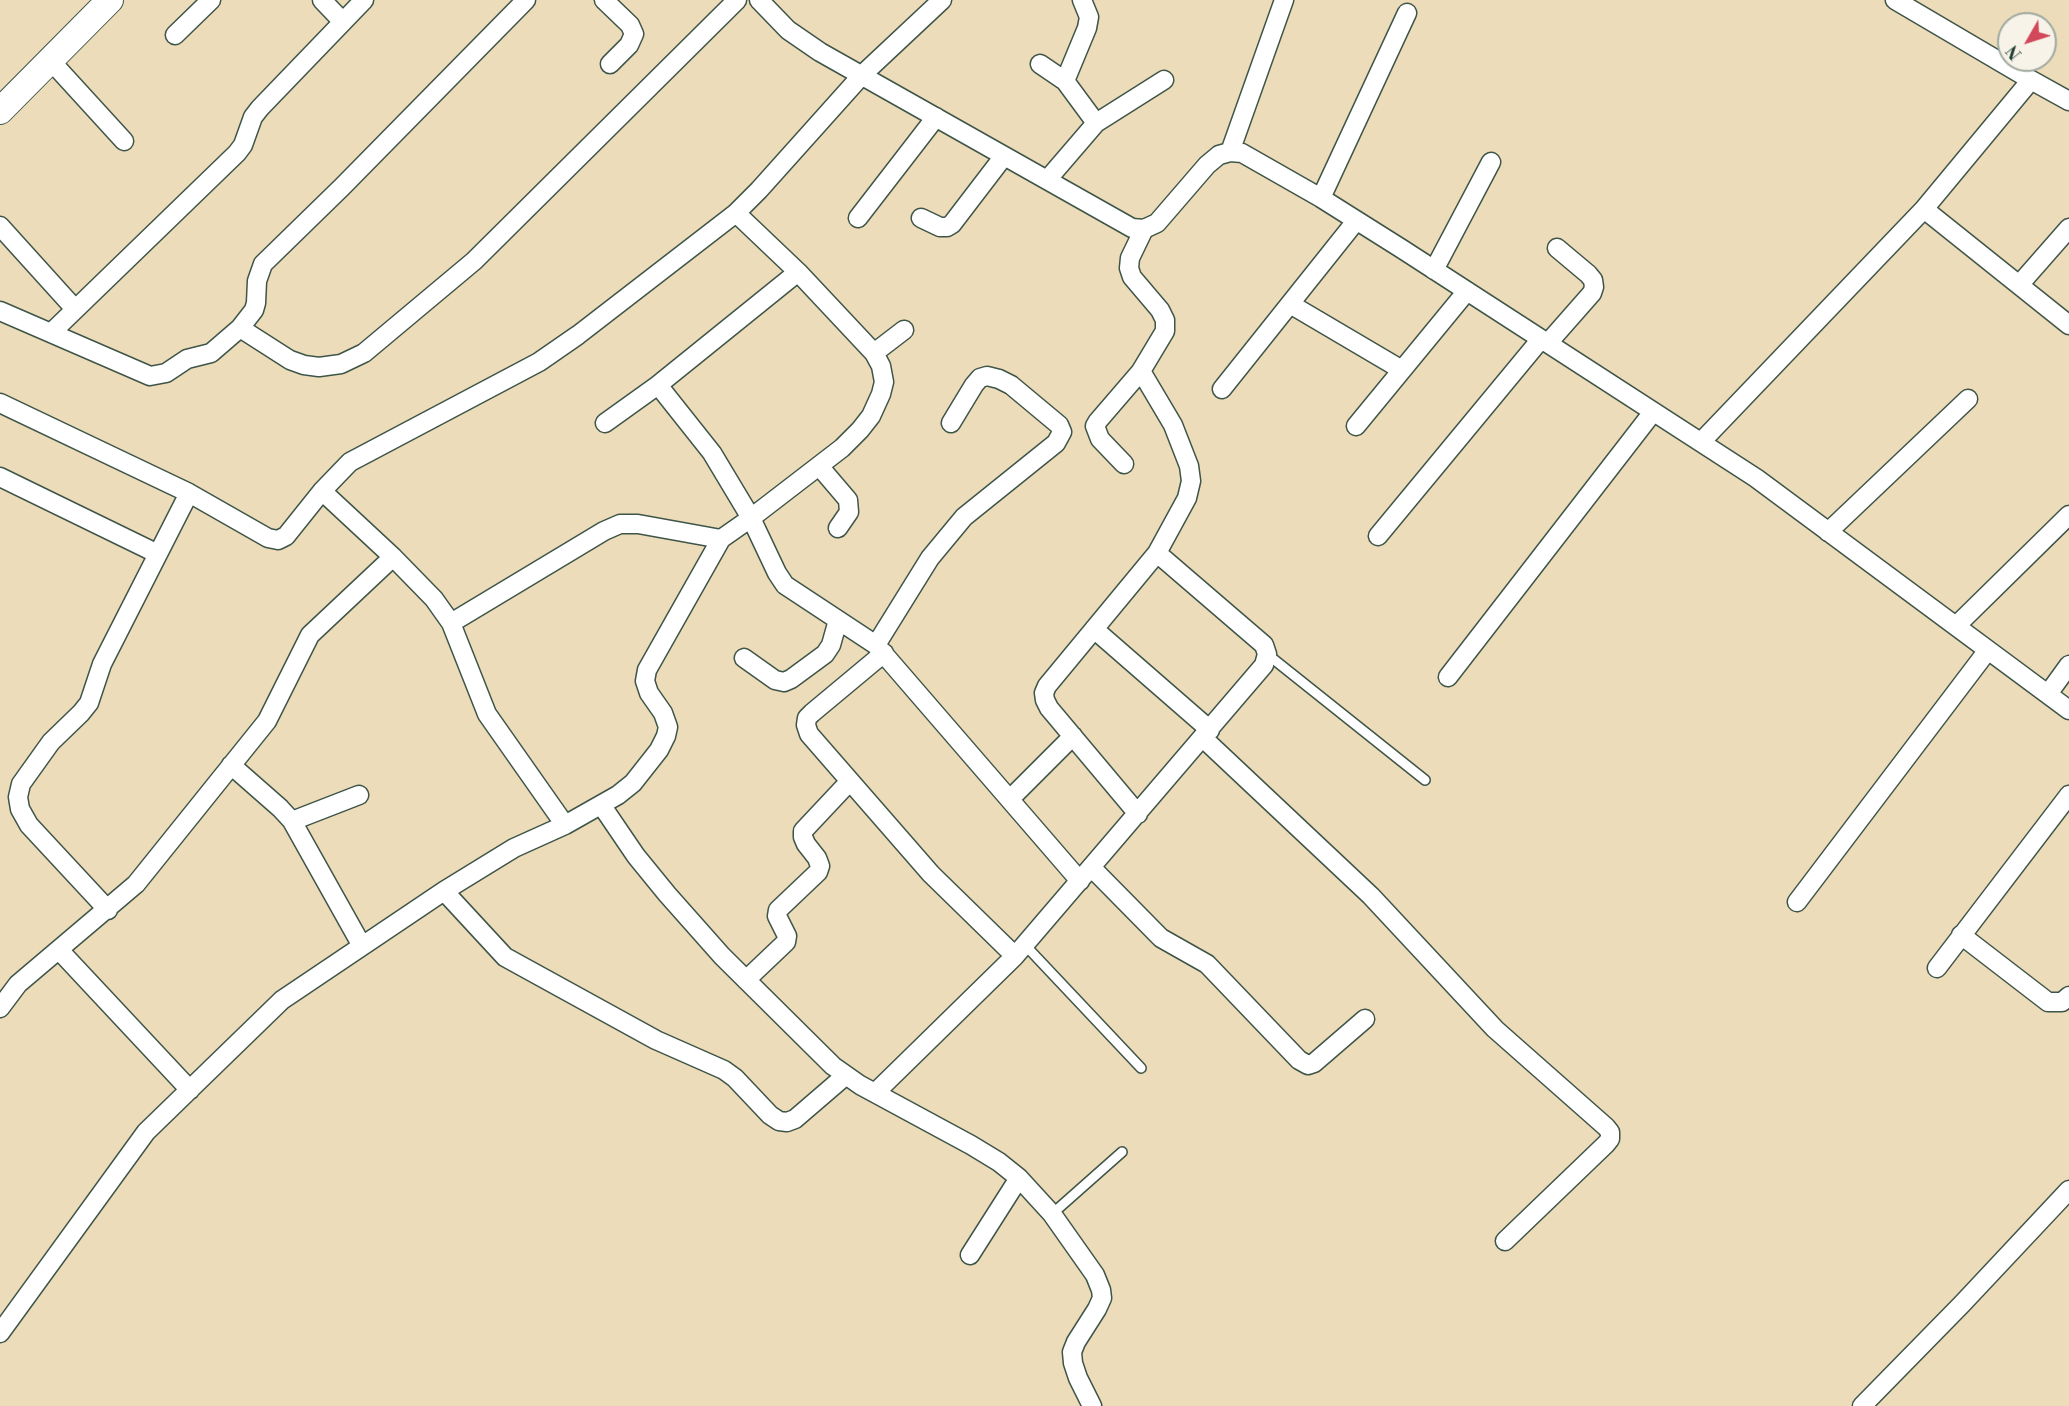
<!DOCTYPE html>
<style>
body{margin:0}
#map{position:relative;width:2069px;height:1406px;overflow:hidden;background:#eddcba;font-family:"Libre Bodoni",serif}
canvas{display:block}
.north{position:absolute;left:1997px;top:12px;width:60px;height:60px;box-sizing:border-box;background:#f7f3e8;border:2px solid #a1aaa0;border-radius:50%;rotate:231deg;font-size:16px;font-weight:700;line-height:24px;text-align:center;color:#1f3d34}
.north::after{content:'';display:block;margin:auto;width:21px;height:27px;background:#d1495b;clip-path:polygon(50% 0,100% 100%,50% 72%,0 100%)}
</style>
<div id="map">
<canvas width="2069" height="1406"></canvas>
<div class="north">N</div>
</div>
<script>
const g = document.querySelector('canvas').getContext('2d');
g.lineJoin = 'round';
const poly = rows => new Path2D(rows.map(r => 'M' + r).join(''));
function strokePath(path, color, width, dash) { g.strokeStyle = color; g.lineWidth = width; g.lineCap = dash ? 'butt' : 'round'; g.setLineDash(dash || []); g.stroke(path); }
const lane = poly([
 [1267,654,1425,780],
 [1025,945,1141,1068],
 [1052,1214,1122,1152]
]);
const street = poly([
 [322,0,343,22],
 [604,0,630,25,634,34,629,45,610,64],
 [759,0,788,30,820,52,1132,228,1144,229,1157,223,1207,165,1219,155,1230,152,1242,153,1321,198,1402,249,1756,478,2069,710],
 [175,35,211,0],
 [50,60,124,141],
 [1040,64,1065,81,1096,123],
 [2031,80,2069,101],
 [1065,81,1087,28,1089,17,1082,0],
 [1230,152,1284,0],
 [1047,180,1096,123,1164,80],
 [1321,198,1407,13],
 [1924,209,2069,325],
 [858,218,936,117],
 [921,218,940,227,947,227,952,224,1004,156],
 [0,226,75,309],
 [1434,270,1491,162],
 [798,272,658,385,712,453,751,518,777,573,785,585,876,645,1080,881],
 [2019,285,2069,228],
 [1290,304,1402,370],
 [0,311,150,376,166,373,187,359,211,353,240,328,254,310,256,303,257,281,263,264,342,187,526,0],
 [240,328,290,360,304,365,319,367,341,364,364,353,474,261,737,0],
 [51,333,237,153,243,145,253,117,260,108,364,0],
 [1548,343,1592,293,1594,287,1593,280,1588,274,1557,248],
 [874,353,904,330],
 [1222,389,1356,221],
 [0,403,189,493,268,538,278,540,286,536,322,491,350,462,539,362,578,335,736,213,759,190,862,75,942,0],
 [605,423,658,385],
 [1356,426,1467,291],
 [1701,442,1924,209,2031,80,1895,0],
 [1124,464,1100,439,1095,426,1098,421,1141,371],
 [819,466,848,500,849,512,838,528],
 [0,477,158,554],
 [322,491,393,557,434,599,451,623,487,714,565,825],
 [1828,532,1968,399],
 [1378,536,1541,339],
 [451,623,604,531,620,524,638,524,721,539],
 [1956,626,2069,515],
 [1094,629,1210,730],
 [876,645,930,558,964,517,1056,443,1062,432,1059,425,1011,385,999,379,987,376,980,378,974,385,951,423],
 [884,653,812,713,807,718,806,725,809,734,931,874,1015,956],
 [744,658,775,680,784,682,791,679,825,654,831,645,838,620],
 [1448,677,1653,412],
 [2048,694,2069,665],
 [1203,738,1371,896,1495,1029,1606,1127,1610,1132,1610,1139,1606,1144,1505,1241],
 [231,765,280,808,292,821,362,946],
 [1010,799,1073,736],
 [602,806,636,856,667,894,722,956,833,1066,860,1085,971,1145,999,1162,1019,1178,1052,1214,1095,1275,1101,1290,1102,1298,1097,1309,1076,1342,1072,1352,1073,1363,1078,1378,1092,1406],
 [1138,814,1049,708,1045,700,1044,693,1047,686,1157,553],
 [292,821,359,795],
 [1092,868,1161,938,1207,964,1299,1060,1308,1065,1314,1063,1365,1019],
 [444,891,505,957,656,1040,724,1070,735,1078,770,1115,779,1121,787,1122,795,1119,845,1076],
 [1797,902,1988,650],
 [108,910,29,825,20,809,18,797,21,784,51,742,81,713,89,703,102,664,189,493],
 [1961,935,2048,1002,2062,1002,2069,996],
 [59,950,190,1090],
 [1937,968,2069,795],
 [746,980,786,942,787,936,777,916,778,910,818,872,820,866,817,858,806,844,803,837,803,831,850,781],
 [0,1008,18,984,136,884,267,721,310,635,393,557],
 [875,1093,1015,956,1264,665,1267,654,1264,645,1157,553,1187,498,1191,481,1189,466,1173,425,1141,371,1165,331,1165,320,1160,310,1132,277,1129,268,1130,258,1144,229],
 [970,1255,1019,1178],
 [0,1333,146,1132,282,1000,444,891,514,848,565,825,618,795,633,783,659,750,666,736,668,727,663,713,649,693,645,681,647,670,721,539,751,518,842,448,860,430,871,416,881,394,884,382,881,366,874,353,798,272,736,213],
 [1862,1406,1962,1304,2069,1190]
]);
const secondary = poly([
 [0,111,110,0]
]);
strokePath(lane, '#3e5548', 12);
strokePath(street, '#3e5548', 21);
strokePath(secondary, '#3e5548', 28);
strokePath(lane, '#fff', 9);
strokePath(street, '#fff', 18);
strokePath(secondary, '#fff', 26);
</script>
